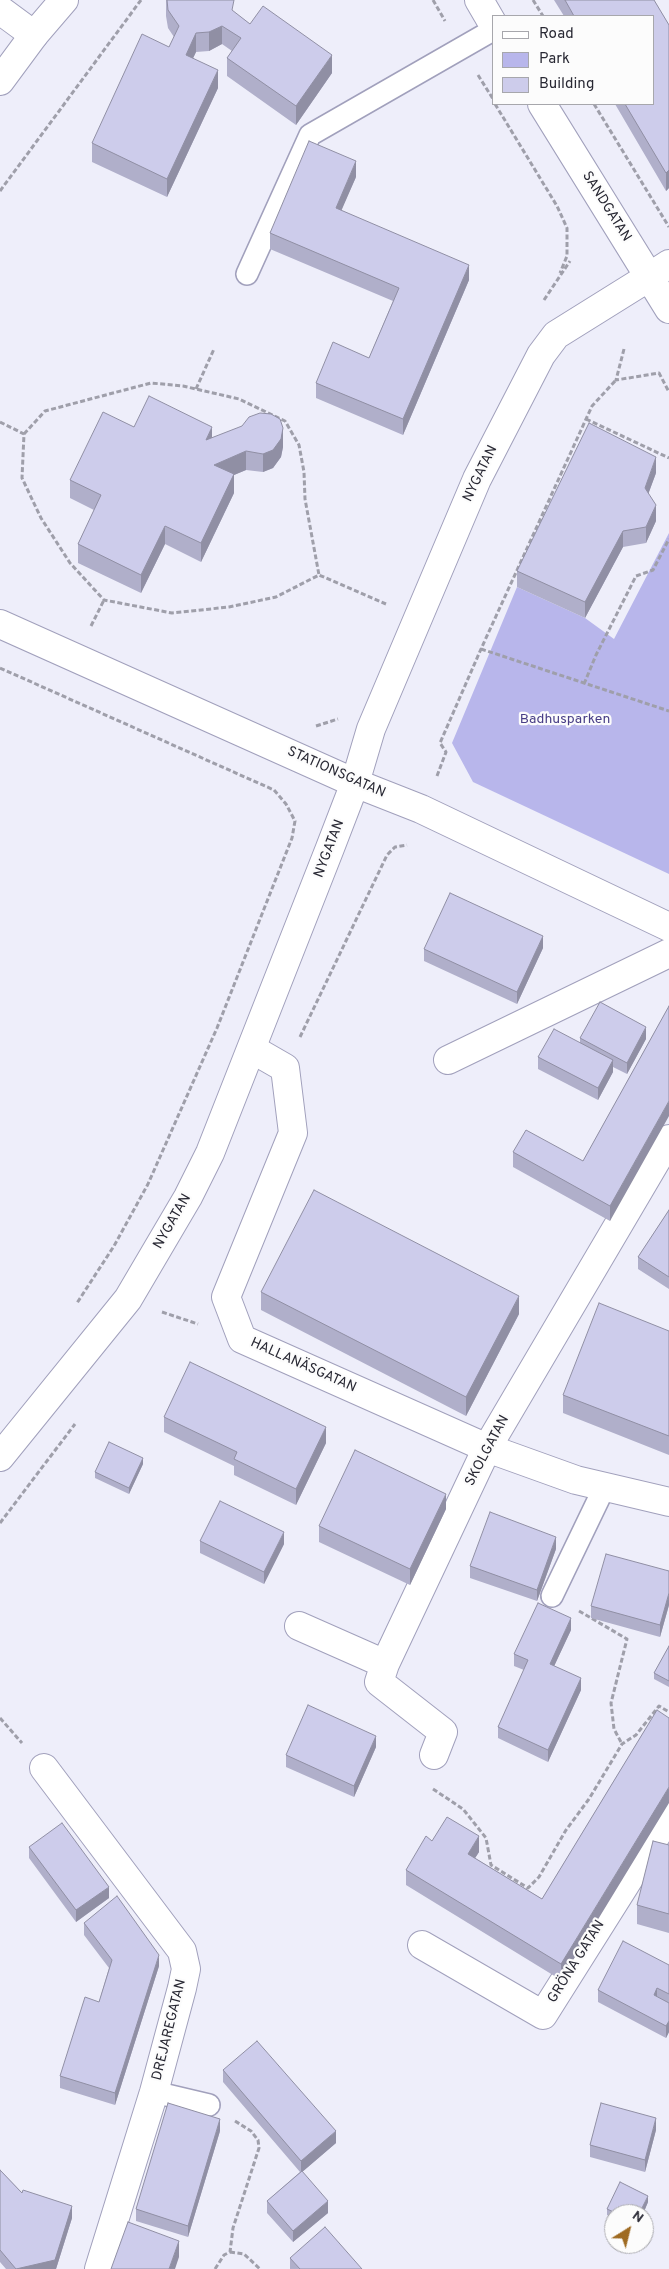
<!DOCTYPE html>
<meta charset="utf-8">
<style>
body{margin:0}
#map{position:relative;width:669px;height:2269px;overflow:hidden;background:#eeeefa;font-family:Overpass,sans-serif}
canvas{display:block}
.legend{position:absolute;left:492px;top:15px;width:162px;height:90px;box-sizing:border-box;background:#fcfcfc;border:1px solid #a7a7ac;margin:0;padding:6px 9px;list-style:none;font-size:15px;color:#282833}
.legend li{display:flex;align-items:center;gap:10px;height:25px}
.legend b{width:25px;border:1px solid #a7a7ac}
.north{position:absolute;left:604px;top:2204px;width:50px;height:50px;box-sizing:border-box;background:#fcfcfc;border:1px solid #a7a7ac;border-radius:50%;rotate:36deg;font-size:14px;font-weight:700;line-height:20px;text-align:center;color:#282833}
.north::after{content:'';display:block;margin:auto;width:18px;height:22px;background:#9f6b22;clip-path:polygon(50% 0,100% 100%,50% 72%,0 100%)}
</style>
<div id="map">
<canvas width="669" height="2269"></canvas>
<ul class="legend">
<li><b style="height:6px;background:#fff"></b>Road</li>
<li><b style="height:14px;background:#b8b6eb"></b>Park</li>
<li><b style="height:14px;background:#cdcceb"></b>Building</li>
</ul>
<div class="north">N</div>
</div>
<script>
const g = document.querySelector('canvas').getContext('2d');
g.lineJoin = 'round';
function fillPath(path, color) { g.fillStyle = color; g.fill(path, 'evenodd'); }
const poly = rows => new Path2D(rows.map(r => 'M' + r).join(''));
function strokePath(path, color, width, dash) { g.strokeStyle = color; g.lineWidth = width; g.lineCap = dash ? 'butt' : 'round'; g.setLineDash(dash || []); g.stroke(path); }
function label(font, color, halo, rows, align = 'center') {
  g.font = font + ' Overpass,sans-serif'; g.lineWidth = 4.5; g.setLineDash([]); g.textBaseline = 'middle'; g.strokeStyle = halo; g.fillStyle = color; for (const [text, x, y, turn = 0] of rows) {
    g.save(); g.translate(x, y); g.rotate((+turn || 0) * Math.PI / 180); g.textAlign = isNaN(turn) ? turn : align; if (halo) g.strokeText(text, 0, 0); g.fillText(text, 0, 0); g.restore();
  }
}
fillPath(poly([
 [669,533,669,874,473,782,452,743,517,587,585,618,614,639]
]), '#b8b6eb');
const lane = poly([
 [247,274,310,135,493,30],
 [552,1596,604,1488],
 [154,2092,209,2105]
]);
const street = poly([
 [0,10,34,35],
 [649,277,669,264],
 [355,783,421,809,669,927],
 [252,1049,285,1068,293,1133,226,1297,242,1339,487,1448,576,1480,669,1502],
 [448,1060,669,953],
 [299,1626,385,1664],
 [434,1755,443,1732,379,1682,385,1664,487,1448,669,1139],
 [44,1768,182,1951,186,1969,182,1988,154,2092,99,2269],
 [422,1945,543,2015,669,1815]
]);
const secondary = poly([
 [479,0,493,24],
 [0,81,34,35,64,0],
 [542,104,669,309],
 [0,624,355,783],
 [0,1457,128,1299,188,1197,210,1153,330,848,355,783,371,729,477,479,541,355,556,335,649,277]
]);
strokePath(lane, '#a1a0bc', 24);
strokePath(street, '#a1a0bc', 30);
strokePath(secondary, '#a1a0bc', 30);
strokePath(poly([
 [433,0,445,21],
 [533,0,543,16],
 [478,75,493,99],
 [495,104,557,206,567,228,567,256,560,273],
 [594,104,669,227],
 [0,191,141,0],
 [544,300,570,261],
 [624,349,616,380,659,373,669,392],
 [196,389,214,349],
 [586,419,669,458],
 [0,422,24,434,22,478,41,518,70,563,104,600,172,613,229,607,276,597,319,575,386,604],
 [24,434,45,411,151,383,183,386,239,399,285,421,299,445,304,472,305,499,319,575],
 [91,626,104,600],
 [481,649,669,711],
 [0,668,274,790,286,804,295,821,292,838,217,1028,148,1184,114,1246,77,1303],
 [584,684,596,655,636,576,653,570,669,539],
 [316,726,338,719],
 [437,776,446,752,440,743,481,649,592,406,616,380],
 [300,1037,387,855,395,847,407,845],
 [162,1312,198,1324],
 [0,1523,75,1424],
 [579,1611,627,1639,611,1703,614,1729,622,1744],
 [0,1718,22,1743],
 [433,1789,463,1809,486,1838,491,1865,528,1888,539,1877,566,1830,589,1799,622,1744,636,1735,659,1706,669,1712],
 [230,2252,244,2254,260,2269],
 [215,2269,224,2255,230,2252,233,2228,259,2148,258,2140,251,2131,235,2121]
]), '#9f9faa', 3, [5, 2.5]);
strokePath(lane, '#fff', 21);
strokePath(street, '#fff', 28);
strokePath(secondary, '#fff', 28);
fillPath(poly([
 [166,0,234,12,250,24,332,73,296,125,227,76,227,58,232,51,222,44,209,51,196,52,193,58,218,88,167,197,92,162,92,143,169,47,174,37,168,28,166,16],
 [554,0,654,0,669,25,669,188,666,191,615,104,653,104,653,16,564,16],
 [356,177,341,210,469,280,403,435,316,398,316,383,369,358,393,301,270,249,270,233],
 [134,427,283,447,281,457,273,468,263,472,246,470,234,475,234,493,201,562,165,544,141,593,78,563,78,544,94,510,70,498,70,480],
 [656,473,648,494,656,521,646,543,623,547,585,618,517,587,517,571],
 [543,948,517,1004,424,961,424,949],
 [669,1006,610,1221,513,1167,513,1152,583,1161],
 [580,1038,646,1039,627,1074,613,1067,613,1072,598,1100,538,1069,538,1057,580,1043],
 [669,1210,669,1289,638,1269,638,1257],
 [261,1292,519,1314,466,1416,261,1310],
 [669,1331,669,1455,563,1413,563,1395],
 [164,1417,326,1443,296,1505,234,1475,234,1466,164,1432],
 [143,1464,129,1494,95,1478,95,1472],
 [446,1509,410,1585,319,1542,319,1526],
 [200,1541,284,1544,264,1584,200,1553],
 [556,1549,537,1601,470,1578,470,1566],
 [669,1571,669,1605,660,1637,591,1618,591,1606],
 [571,1630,554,1666,581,1690,548,1762,498,1738,498,1727,524,1670,514,1666,514,1654],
 [669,1646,669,1687,654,1679,654,1673],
 [657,1710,561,1980,406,1885,406,1870,432,1841,479,1852,475,1858,542,1899],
 [376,1747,354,1797,286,1767,286,1755],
 [669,1845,669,1933,637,1924,637,1905],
 [29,1847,109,1898,76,1922,29,1858],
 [84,1923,159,1966,115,2105,60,2088,60,2076,99,2002,109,1968,84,1935],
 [669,1965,669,2032,666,2038,598,2002,598,1990],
 [223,2070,336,2143,302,2172,328,2213,293,2242,267,2213,267,2201,300,2172,223,2082],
 [656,2130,645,2172,590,2157,590,2145],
 [220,2131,188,2237,136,2221,136,2209],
 [0,2170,22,2193,72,2218,56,2269,6,2269,0,2262],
 [648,2202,643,2214,614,2214,614,2218,607,2215,607,2209],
 [290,2258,362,2269,290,2269]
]), '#b0afca');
fillPath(poly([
 [222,26,222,44,209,51,209,32],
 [196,33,196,52,186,73,186,55],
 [332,55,332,73,296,125,296,106],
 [218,70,218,88,167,197,167,179],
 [356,161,356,177,336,223,336,208],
 [669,170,669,188,666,191,666,173],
 [469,265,469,280,403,435,403,419],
 [212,427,212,445,206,440],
 [283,428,283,447,281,457,273,468,263,472,263,454],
 [246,451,246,470,234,475,234,493,201,562,201,543,214,465],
 [656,457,656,473,645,503,645,488],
 [656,505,656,521,646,543,646,527],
 [165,526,165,544,141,593,141,575],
 [623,531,623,547,585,618,585,602],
 [543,936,543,948,517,1004,517,992],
 [646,1027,646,1039,627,1074,627,1063],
 [613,1060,613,1072,598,1100,598,1088],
 [669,1101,669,1116,610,1221,610,1206],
 [519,1296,519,1314,466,1416,466,1397],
 [326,1427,326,1443,296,1505,296,1489],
 [143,1458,143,1464,129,1494,129,1488],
 [446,1494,446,1509,410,1585,410,1569],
 [284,1532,284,1544,264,1584,264,1572],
 [556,1537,556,1549,537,1601,537,1590],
 [669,1593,669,1605,660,1637,660,1625],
 [571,1618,571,1630,550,1675,550,1664],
 [581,1678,581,1690,548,1762,548,1750],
 [376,1736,376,1747,354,1797,354,1786],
 [669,1787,669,1803,561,1980,561,1964],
 [479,1836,479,1852,468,1869,468,1854],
 [109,1887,109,1898,76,1922,76,1910],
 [159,1955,159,1966,115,2105,115,2093],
 [657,1988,657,1999,654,1995],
 [669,2021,669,2032,666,2038,666,2026],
 [656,2118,656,2130,645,2172,645,2160],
 [220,2119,220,2131,188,2237,188,2226],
 [336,2131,336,2143,301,2173,301,2161],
 [648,2196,648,2202,643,2214,639,2214],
 [328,2201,328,2213,293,2242,293,2231],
 [72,2206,72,2218,56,2269,16,2269],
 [179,2241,179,2257,175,2269,169,2269]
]), '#908fa4');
const building = poly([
 [167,0,234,0,232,10,250,24,263,6,332,55,296,106,227,58,241,38,222,26,209,32,196,33,186,55,218,70,167,179,92,143,142,34,169,47,179,26,168,10,167,0],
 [565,0,654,0,669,25,669,170,666,173,625,104,653,104,653,16,574,16,565,0],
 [309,141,356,161,336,208,469,265,403,419,316,383,333,342,369,358,399,288,270,233,309,141],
 [149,396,212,427,206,440,242,426,249,417,260,413,271,414,280,419,283,428,281,439,273,450,263,454,246,451,214,465,234,474,201,543,165,526,141,575,78,544,101,495,70,480,103,412,134,427,149,396],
 [589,423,656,457,645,488,656,505,646,527,623,531,585,602,517,571,589,423],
 [450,893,543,936,517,992,424,949,450,893],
 [600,1002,646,1027,627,1063,580,1038,600,1002],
 [669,1006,669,1101,610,1206,513,1152,526,1130,583,1161,669,1006],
 [554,1029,613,1060,598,1088,538,1057,554,1029],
 [314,1190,519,1296,466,1397,261,1292,314,1190],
 [669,1210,669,1277,638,1257,669,1210],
 [599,1303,669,1331,669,1436,563,1395,599,1303],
 [190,1362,326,1427,296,1489,234,1459,237,1452,164,1417,190,1362],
 [109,1442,143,1458,129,1488,95,1472,109,1442],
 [355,1450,446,1494,410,1569,319,1526,355,1450],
 [220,1501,284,1532,264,1572,200,1541,220,1501],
 [490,1512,556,1537,537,1590,470,1566,490,1512],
 [606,1554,669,1571,669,1593,660,1625,591,1606,606,1554],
 [538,1603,571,1618,550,1664,581,1678,548,1750,498,1727,528,1660,514,1654,538,1603],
 [669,1646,669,1681,654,1673,669,1646],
 [308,1705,376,1736,354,1786,286,1755,308,1705],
 [657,1710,669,1718,669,1787,561,1964,406,1870,426,1836,432,1841,447,1817,479,1836,468,1854,542,1899,657,1710],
 [62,1823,109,1887,76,1910,29,1847,62,1823],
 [653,1841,669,1845,669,1914,637,1905,653,1841],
 [117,1896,159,1955,115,2093,60,2076,85,1997,99,2002,112,1960,84,1923,117,1896],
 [623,1941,669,1965,669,1994,657,1988,654,1995,669,2003,669,2021,666,2026,598,1990,623,1941],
 [257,2041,336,2131,301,2161,223,2070,257,2041],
 [168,2103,220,2119,188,2226,136,2209,168,2103],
 [601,2103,656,2118,645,2160,590,2145,601,2103],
 [0,2170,22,2193,23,2190,72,2206,55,2260,16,2269,0,2250,0,2170],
 [302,2171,328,2201,293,2231,267,2201,302,2171],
 [620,2182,648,2196,639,2214,618,2214,607,2209,620,2182],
 [128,2222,179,2241,169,2269,111,2269,128,2222],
 [325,2227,362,2269,300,2269,290,2258,325,2227]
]);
fillPath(building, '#cdcceb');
strokePath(building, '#908fa4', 1);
label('14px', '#282833', '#fcfcfc', [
 ["SANDGATAN",606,207,58],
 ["NYGATAN",481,474,-64],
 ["STATIONSGATAN",336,773,24],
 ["NYGATAN",330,849,-69],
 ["NYGATAN",173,1222,-60],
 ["HALLANÄSGATAN",303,1366,24],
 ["SKOLGATAN",488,1451,-62],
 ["GRÖNA GATAN",577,1962,-58],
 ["DREJAREGATAN",170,2030,-76]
]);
label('14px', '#483e86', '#fcfcfc', [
 ["Badhusparken",565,720]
]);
</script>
